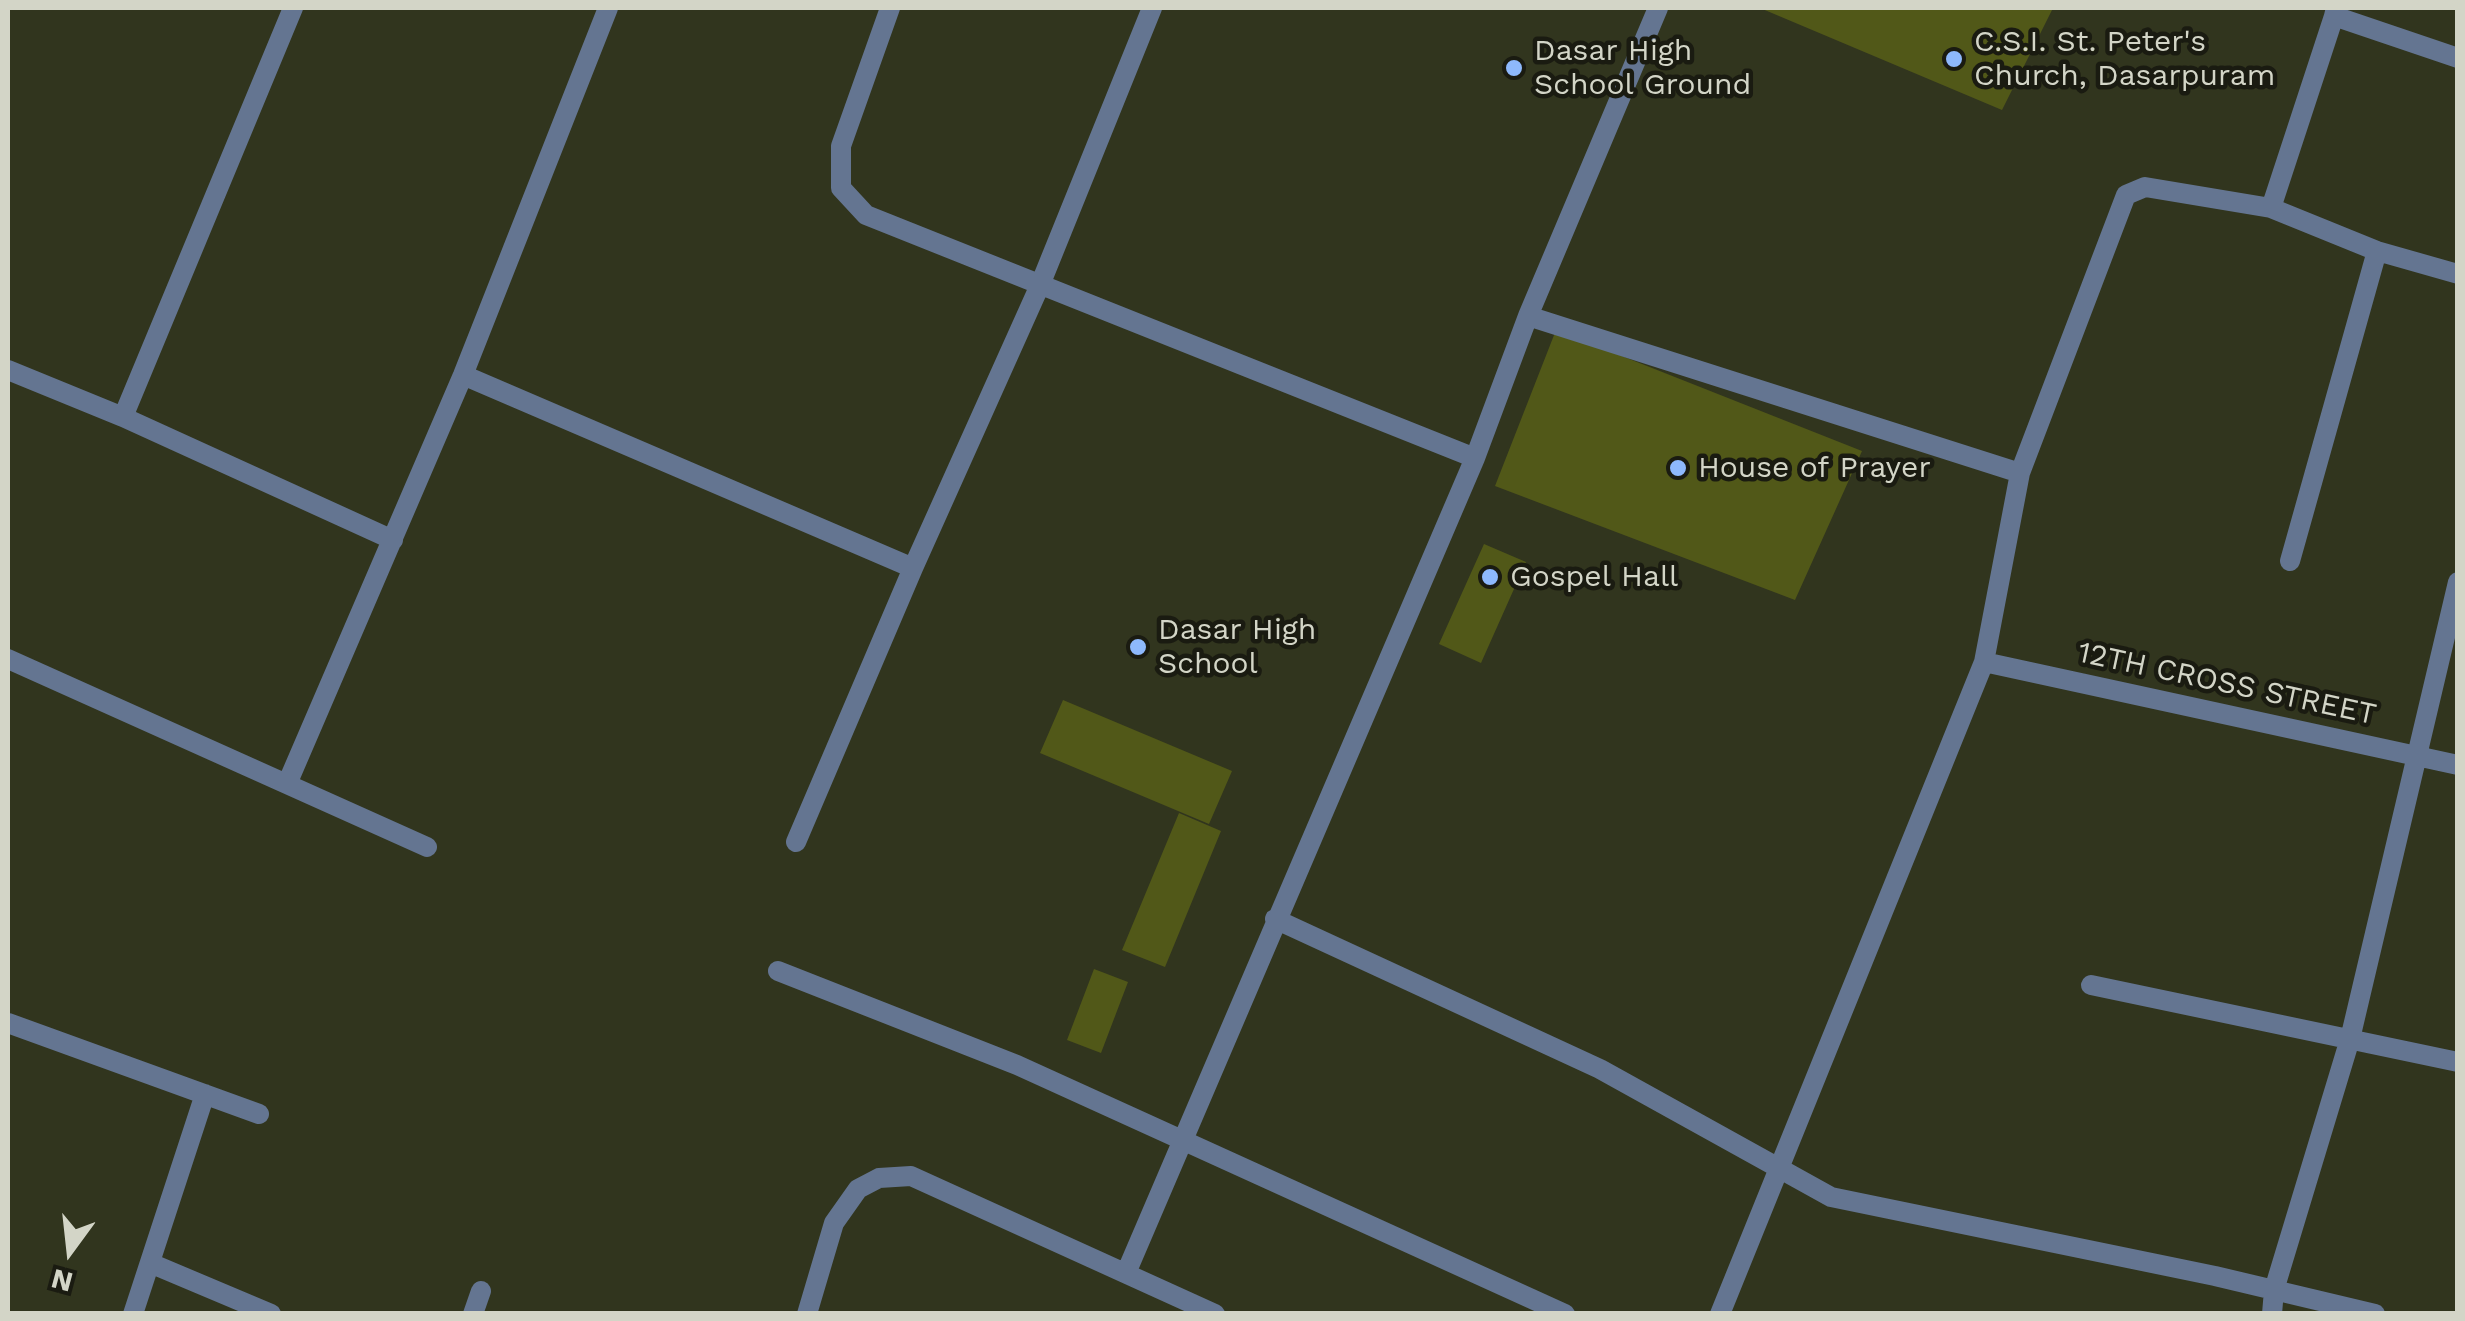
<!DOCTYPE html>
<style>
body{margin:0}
#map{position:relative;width:2465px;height:1321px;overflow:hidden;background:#31351e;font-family:"Work Sans",sans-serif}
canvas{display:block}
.frame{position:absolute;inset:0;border:10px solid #d3d5c7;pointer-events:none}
.north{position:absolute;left:20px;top:1201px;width:100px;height:100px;-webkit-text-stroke:8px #1a1b11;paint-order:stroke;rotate:195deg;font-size:28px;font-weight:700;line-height:40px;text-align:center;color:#d3d5c7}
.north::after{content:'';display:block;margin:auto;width:35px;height:45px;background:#d3d5c7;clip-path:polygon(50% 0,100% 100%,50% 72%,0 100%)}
</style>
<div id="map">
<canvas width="2465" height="1321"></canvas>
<div class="frame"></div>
<div class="north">N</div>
</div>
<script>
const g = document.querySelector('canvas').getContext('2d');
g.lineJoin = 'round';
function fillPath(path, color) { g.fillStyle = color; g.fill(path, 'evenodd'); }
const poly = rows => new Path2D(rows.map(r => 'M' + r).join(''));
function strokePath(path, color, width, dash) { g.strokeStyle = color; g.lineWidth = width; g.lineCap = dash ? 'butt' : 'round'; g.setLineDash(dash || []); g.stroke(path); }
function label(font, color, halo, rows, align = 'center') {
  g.font = font + ' "Work Sans",sans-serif'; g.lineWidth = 9; g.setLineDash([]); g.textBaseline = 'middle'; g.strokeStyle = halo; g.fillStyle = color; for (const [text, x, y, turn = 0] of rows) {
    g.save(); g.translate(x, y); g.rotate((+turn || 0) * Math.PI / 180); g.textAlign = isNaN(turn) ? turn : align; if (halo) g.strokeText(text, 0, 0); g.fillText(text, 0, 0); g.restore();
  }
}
fillPath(poly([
 [1760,8,2053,8,2002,110],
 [1556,330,1862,451,1795,600,1495,486],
 [1484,544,1526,562,1481,663,1439,644],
 [1063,700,1232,771,1209,824,1040,753],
 [1179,813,1221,831,1165,967,1122,950],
 [1094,969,1128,982,1101,1053,1067,1040]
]), '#515818');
strokePath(poly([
 [890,8,841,146,841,188,866,215,1475,458],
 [2336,8,2334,16,2458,58],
 [2271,208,2334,16],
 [1528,316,2020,473],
 [8,370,123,417,393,540],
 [463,375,913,568],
 [123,417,293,8],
 [2290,561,2377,251],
 [8,659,427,847],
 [1984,662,2458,765],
 [287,784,463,375,608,8],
 [796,842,913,568,1040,285,1152,8],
 [1275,919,1600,1069,1831,1197,2215,1276,2375,1314],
 [778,971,1017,1065,1565,1314],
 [2091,985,2458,1062],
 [8,1023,259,1114],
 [150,1263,271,1314],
 [1126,1273,1475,458,1528,316,1658,8],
 [133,1314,205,1094],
 [473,1314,481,1291],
 [807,1314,834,1223,858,1189,879,1178,911,1176,1215,1314],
 [1720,1314,1984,662,2020,473,2126,195,2145,187,2271,208,2377,251,2458,274],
 [2272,1314,2274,1290,2350,1039,2458,582]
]), '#647591', 20);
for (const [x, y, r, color] of [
 [1954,59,10,"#8eb9fc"],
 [1514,68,10,"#8eb9fc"],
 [1678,468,10,"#8eb9fc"],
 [1490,577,10,"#8eb9fc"],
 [1138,647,10,"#8eb9fc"]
]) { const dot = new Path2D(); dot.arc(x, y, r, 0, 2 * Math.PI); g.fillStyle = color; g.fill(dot); strokePath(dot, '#1a1b11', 4); }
label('30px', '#d3d5c7', '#1a1b11', [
 ["C.S.I. St. Peter's",1974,42],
 ["Church, Dasarpuram",1974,76],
 ["Dasar High",1534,51],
 ["School Ground",1534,85],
 ["House of Prayer",1698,468],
 ["Gospel Hall",1510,577],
 ["Dasar High",1158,630],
 ["School",1158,664]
], 'left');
label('30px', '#d3d5c7', '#1a1b11', [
 ["12TH CROSS STREET",2227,684,12]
]);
</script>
